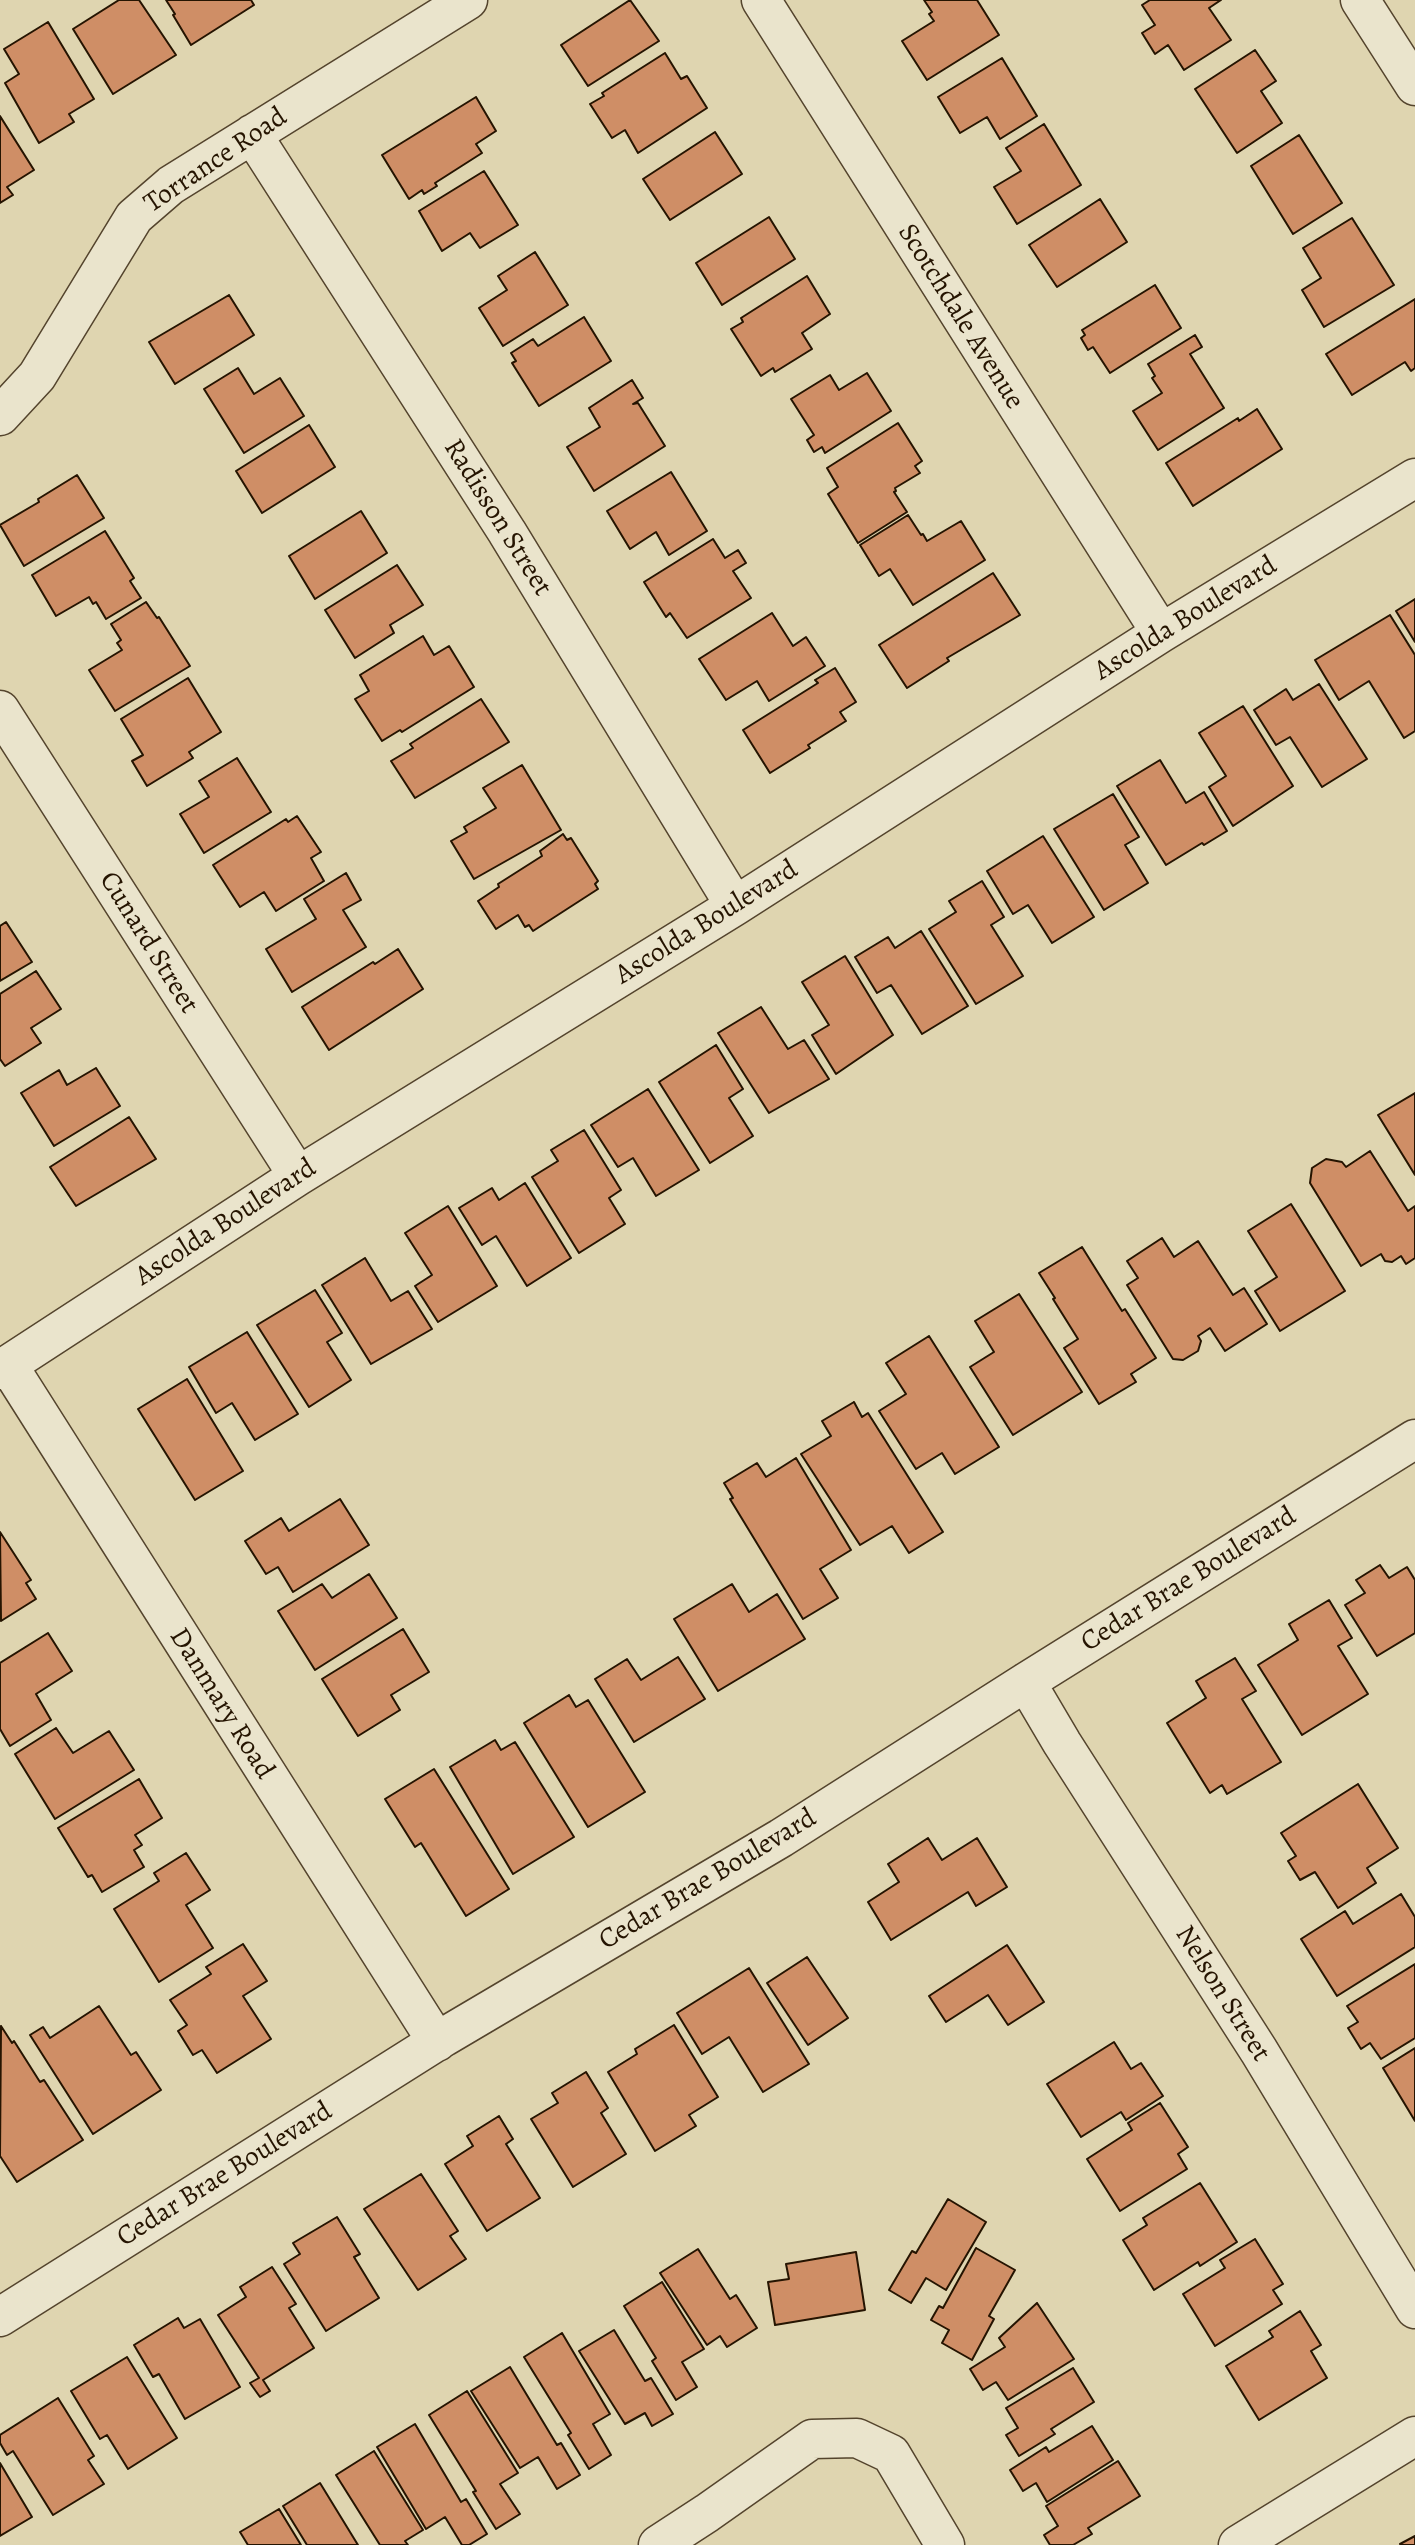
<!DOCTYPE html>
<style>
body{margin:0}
canvas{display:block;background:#dfd5b0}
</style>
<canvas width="1415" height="2545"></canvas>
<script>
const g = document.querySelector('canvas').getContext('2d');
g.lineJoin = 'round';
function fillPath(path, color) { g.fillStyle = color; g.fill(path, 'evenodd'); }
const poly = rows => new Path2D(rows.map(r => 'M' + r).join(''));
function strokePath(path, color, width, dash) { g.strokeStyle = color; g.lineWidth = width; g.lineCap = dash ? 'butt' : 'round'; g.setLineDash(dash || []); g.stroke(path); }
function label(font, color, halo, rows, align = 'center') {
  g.font = font + ' Alegreya,serif'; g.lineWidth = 7; g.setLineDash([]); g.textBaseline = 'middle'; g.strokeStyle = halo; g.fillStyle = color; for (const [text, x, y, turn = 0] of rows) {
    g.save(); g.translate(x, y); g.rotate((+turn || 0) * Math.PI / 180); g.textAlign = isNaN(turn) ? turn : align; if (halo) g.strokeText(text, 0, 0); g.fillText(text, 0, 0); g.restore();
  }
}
const building = poly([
 [119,0,139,0,176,55,113,94,73,29,119,0],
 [166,0,251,0,254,5,191,45,173,15,175,14,166,0],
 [630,0,659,41,588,86,561,45,630,0],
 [924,0,977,0,999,35,927,80,902,41,934,21,929,14,932,12,924,0],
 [1150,0,1221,0,1209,8,1231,40,1184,70,1168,45,1155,54,1142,33,1155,25,1142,5,1150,0],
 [48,22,94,99,69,114,74,122,39,143,5,83,19,74,4,49,48,22],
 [1255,50,1276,81,1261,91,1282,123,1237,153,1195,89,1255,50],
 [665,53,681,79,687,76,707,108,638,153,625,130,612,138,590,104,604,96,602,93,665,53],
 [1002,58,1037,116,1000,139,987,117,960,133,938,97,1002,58],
 [476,97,496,131,476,144,482,153,435,183,437,186,424,194,422,190,409,199,382,155,476,97],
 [0,116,34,170,7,187,13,195,0,203,0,116],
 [1044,124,1081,185,1017,224,994,187,1021,171,1006,148,1044,124],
 [715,132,742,174,670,220,643,179,715,132],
 [1299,135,1342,203,1293,234,1251,166,1299,135],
 [484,171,518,225,480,248,470,233,442,251,419,211,484,171],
 [1100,199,1127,242,1057,287,1029,245,1100,199],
 [769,217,795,259,722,305,696,263,769,217],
 [1352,218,1394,285,1324,327,1302,290,1321,278,1303,248,1352,218],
 [535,252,568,305,503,346,479,308,507,290,498,276,535,252],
 [807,276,830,314,802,333,812,349,775,372,773,368,761,376,731,329,743,322,741,318,807,276],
 [1155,285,1181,328,1110,373,1093,347,1088,350,1081,338,1085,335,1082,330,1155,285],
 [229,295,254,335,175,384,149,342,229,295],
 [1415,299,1415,368,1411,371,1405,362,1352,395,1326,354,1415,299],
 [584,317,611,361,539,406,512,363,516,361,511,353,533,339,538,346,584,317],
 [1195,335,1202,347,1190,354,1224,408,1158,450,1133,411,1162,393,1152,378,1155,376,1148,364,1195,335],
 [238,368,254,394,280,378,304,416,244,453,204,389,238,368],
 [867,373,891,411,825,453,822,447,814,452,807,440,814,435,791,399,830,375,839,390,867,373],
 [632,380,643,398,633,404,638,403,665,446,594,491,567,447,600,427,589,408,632,380],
 [1257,409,1282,449,1193,506,1166,463,1238,418,1239,421,1257,409],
 [898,423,922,461,915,466,920,473,895,488,896,491,894,492,907,512,858,543,828,494,838,487,827,468,898,423],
 [309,425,335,467,262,513,236,471,309,425],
 [671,472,707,531,669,555,656,532,630,549,607,511,671,472],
 [77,475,104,518,24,566,0,525,39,502,38,499,77,475],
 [361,511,387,553,315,599,289,556,361,511],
 [908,515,921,535,923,534,927,541,961,521,985,560,913,605,890,569,879,576,860,545,908,515],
 [105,531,134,578,130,581,141,598,106,619,96,602,93,604,89,597,56,616,32,575,105,531],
 [713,539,725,558,738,550,746,563,733,571,751,598,687,638,670,613,666,617,644,582,713,539],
 [397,565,423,605,390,625,394,633,355,658,325,610,397,565],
 [993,573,1020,615,947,658,949,661,907,688,879,645,993,573],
 [1415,599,1415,642,1396,611,1415,599],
 [146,602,157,618,159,617,190,666,115,711,89,670,122,650,117,643,121,640,111,624,146,602],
 [772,613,793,646,806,637,825,666,769,701,757,681,726,700,699,659,772,613],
 [1390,615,1415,655,1415,731,1404,738,1369,681,1339,700,1315,660,1390,615],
 [423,636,434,655,449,646,474,687,402,732,400,730,382,741,355,699,369,691,360,675,423,636],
 [835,668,856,702,840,712,846,721,808,745,810,748,770,773,743,730,818,683,815,680,835,668],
 [188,678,221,732,189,752,193,758,147,786,132,761,143,755,121,719,188,678],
 [1319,684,1367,759,1322,787,1290,737,1276,745,1254,710,1286,689,1293,700,1319,684],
 [481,699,509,742,415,798,391,761,413,748,410,744,481,699],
 [1243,706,1293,786,1233,826,1209,787,1226,776,1199,733,1243,706],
 [237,758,271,812,204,853,180,814,209,797,199,781,237,758],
 [1160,760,1186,803,1204,792,1227,831,1204,845,1202,843,1166,865,1117,786,1160,760],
 [522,765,561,830,474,879,451,841,467,832,464,827,496,808,483,788,522,765],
 [1113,794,1139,837,1125,845,1148,883,1104,910,1054,829,1113,794],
 [297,816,321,852,311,858,324,881,276,911,264,892,240,907,213,865,286,819,288,822,297,816],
 [563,834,567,840,571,838,598,881,595,884,598,889,533,931,529,925,525,927,518,915,496,929,478,901,499,887,498,884,542,856,540,851,563,834],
 [1043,836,1094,917,1052,943,1028,905,1013,914,987,871,1043,836],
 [346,873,361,900,343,910,366,947,292,992,266,949,316,919,304,899,346,873],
 [982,881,1004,917,991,925,1023,976,976,1004,929,929,956,912,949,901,982,881],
 [6,922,32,962,0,981,0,926,6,922],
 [921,931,968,1006,922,1034,891,985,877,993,855,957,888,937,895,948,921,931],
 [398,949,423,989,329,1050,302,1007,373,962,375,964,398,949],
 [845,956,893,1035,836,1074,812,1035,829,1025,802,982,845,956],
 [36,971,61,1009,31,1028,41,1043,5,1066,0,1059,0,994,36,971],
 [761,1007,788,1049,804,1040,829,1079,769,1113,718,1033,761,1007],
 [716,1045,743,1089,729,1098,753,1136,710,1163,659,1082,716,1045],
 [96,1068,120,1106,54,1146,21,1093,59,1070,67,1085,96,1068],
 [648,1089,699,1170,656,1196,633,1158,618,1167,591,1125,648,1089],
 [1415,1093,1415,1175,1378,1115,1415,1093],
 [129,1117,156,1159,76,1206,50,1167,129,1117],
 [584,1130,621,1190,609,1198,625,1224,579,1253,532,1177,558,1161,551,1150,584,1130],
 [1370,1151,1408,1211,1415,1206,1415,1258,1406,1264,1401,1256,1392,1262,1385,1261,1381,1254,1361,1266,1310,1183,1312,1168,1326,1159,1342,1162,1346,1167,1370,1151],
 [525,1183,571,1258,527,1286,496,1236,482,1245,459,1208,492,1188,499,1200,525,1183],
 [1291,1204,1345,1291,1280,1331,1255,1291,1277,1277,1248,1231,1291,1204],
 [448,1206,497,1286,438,1322,415,1286,432,1275,405,1233,448,1206],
 [1162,1238,1174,1257,1198,1241,1233,1295,1244,1288,1267,1324,1225,1351,1210,1328,1198,1336,1201,1341,1198,1351,1183,1360,1173,1359,1127,1285,1138,1278,1127,1261,1162,1238],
 [1082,1247,1122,1311,1125,1309,1156,1358,1131,1374,1136,1382,1099,1404,1064,1348,1078,1339,1053,1299,1055,1298,1039,1273,1082,1247],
 [365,1258,391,1301,408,1291,432,1329,371,1364,322,1285,365,1258],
 [315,1290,342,1333,327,1342,351,1380,309,1407,257,1325,315,1290],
 [1019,1294,1082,1392,1013,1435,970,1367,994,1352,975,1321,1019,1294],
 [247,1332,298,1414,255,1440,232,1403,216,1413,189,1367,247,1332],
 [929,1336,999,1447,955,1474,942,1453,916,1469,879,1411,906,1394,886,1363,929,1336],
 [187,1379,243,1471,195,1500,138,1409,187,1379],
 [854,1402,862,1417,868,1413,943,1532,909,1553,892,1526,860,1545,801,1454,831,1436,822,1421,854,1402],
 [796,1458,851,1550,820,1569,838,1598,803,1619,730,1499,733,1498,724,1483,757,1463,766,1477,796,1458],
 [340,1499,369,1545,293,1592,278,1567,266,1574,245,1541,281,1518,289,1531,340,1499],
 [0,1532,31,1580,26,1583,36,1599,1,1621,0,1532],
 [1380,1565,1389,1578,1407,1567,1415,1580,1415,1633,1377,1656,1345,1605,1365,1593,1356,1580,1380,1565],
 [369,1574,397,1618,315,1670,278,1611,322,1584,332,1598,369,1574],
 [732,1584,749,1612,777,1594,805,1639,718,1691,674,1619,732,1584],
 [1329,1600,1352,1638,1338,1646,1368,1694,1302,1735,1258,1665,1298,1640,1289,1624,1329,1600],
 [403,1629,429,1672,391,1695,400,1710,358,1736,322,1679,403,1629],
 [48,1633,72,1671,36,1694,51,1720,10,1746,0,1729,0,1663,48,1633],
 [678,1657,705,1699,634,1742,595,1679,627,1659,641,1680,678,1657],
 [1235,1658,1256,1691,1242,1699,1281,1762,1227,1794,1222,1785,1210,1793,1167,1723,1206,1698,1196,1681,1235,1658],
 [569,1695,576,1707,588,1700,645,1792,588,1827,524,1723,569,1695],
 [56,1728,73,1753,109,1731,134,1770,55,1819,15,1754,56,1728],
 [495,1740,501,1750,515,1742,574,1837,513,1874,450,1767,495,1740],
 [434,1769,509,1889,466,1916,421,1843,415,1847,385,1799,434,1769],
 [139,1779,162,1818,135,1835,142,1845,134,1850,144,1867,102,1892,92,1875,88,1877,58,1828,139,1779],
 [1358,1784,1398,1848,1367,1868,1376,1883,1338,1908,1315,1872,1300,1880,1288,1861,1296,1856,1281,1833,1358,1784],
 [928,1838,942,1860,977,1838,1007,1887,976,1906,968,1892,891,1940,868,1902,899,1882,888,1864,928,1838],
 [186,1853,210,1890,186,1905,213,1948,159,1982,114,1909,159,1881,154,1873,186,1853],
 [1401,1894,1415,1917,1415,1947,1337,1996,1301,1939,1345,1911,1353,1924,1401,1894],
 [243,1944,267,1981,243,1996,271,2039,217,2073,202,2050,193,2055,178,2031,187,2025,170,2000,211,1974,206,1967,243,1944],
 [1007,1945,1044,2002,1008,2025,988,1995,946,2022,929,1996,1007,1945],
 [807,1957,848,2018,808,2045,767,1983,807,1957],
 [1415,1964,1415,2038,1381,2059,1370,2043,1361,2049,1348,2028,1358,2022,1347,2006,1415,1964],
 [749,1968,809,2064,763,2092,729,2037,702,2054,677,2013,749,1968],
 [99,2006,131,2055,136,2052,161,2090,93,2134,30,2035,43,2027,50,2038,99,2006],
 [674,2025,718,2097,689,2115,696,2126,655,2151,608,2072,637,2054,635,2049,674,2025],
 [1,2026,12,2043,14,2041,40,2082,44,2080,83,2140,17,2182,0,2156,1,2026],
 [1114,2042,1131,2069,1141,2063,1163,2096,1126,2120,1121,2112,1081,2137,1047,2084,1114,2042],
 [1415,2048,1415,2121,1383,2068,1415,2048],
 [586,2072,608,2108,601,2113,626,2154,573,2187,531,2119,558,2103,552,2093,586,2072],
 [1160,2103,1188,2147,1178,2154,1187,2169,1120,2211,1087,2159,1132,2130,1128,2123,1160,2103],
 [499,2116,513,2139,506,2144,540,2198,487,2231,445,2164,473,2146,467,2136,499,2116],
 [421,2174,458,2231,450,2236,466,2259,418,2290,364,2209,421,2174],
 [1200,2183,1237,2242,1200,2266,1198,2262,1154,2290,1123,2240,1147,2225,1143,2218,1200,2183],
 [948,2199,986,2222,946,2290,926,2278,911,2303,889,2290,912,2251,916,2253,948,2199],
 [337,2217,360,2254,354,2257,379,2298,326,2331,284,2264,300,2254,293,2243,337,2217],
 [1255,2239,1283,2284,1273,2290,1282,2304,1215,2346,1183,2294,1225,2268,1220,2260,1255,2239],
 [976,2248,1015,2270,989,2316,994,2319,972,2360,942,2343,949,2330,931,2320,939,2306,943,2308,976,2248],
 [698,2249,730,2299,736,2295,757,2328,727,2347,720,2336,707,2345,660,2273,698,2249],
 [856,2252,865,2310,775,2325,768,2282,789,2279,786,2264,856,2252],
 [272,2267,296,2304,289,2308,314,2348,263,2380,270,2391,260,2397,250,2383,259,2378,218,2315,246,2297,240,2287,272,2267],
 [662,2282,704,2349,682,2362,697,2387,676,2400,652,2361,656,2358,624,2306,662,2282],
 [1037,2303,1074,2359,1008,2400,996,2382,983,2390,970,2369,1005,2347,999,2338,1037,2303],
 [1300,2311,1321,2345,1311,2351,1327,2378,1259,2420,1226,2366,1273,2337,1269,2331,1300,2311],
 [178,2318,184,2328,200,2319,240,2387,185,2419,159,2374,153,2377,134,2345,178,2318],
 [614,2330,645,2381,651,2378,673,2414,652,2426,645,2413,625,2424,579,2351,614,2330],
 [562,2333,610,2414,593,2424,611,2455,589,2469,568,2435,571,2433,524,2357,562,2333],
 [127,2357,177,2438,128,2469,107,2435,100,2439,71,2391,127,2357],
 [510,2367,557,2445,561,2443,580,2475,557,2489,538,2457,520,2468,471,2391,510,2367],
 [1073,2368,1094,2402,1051,2429,1055,2434,1019,2456,1006,2435,1018,2428,1006,2408,1073,2368],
 [467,2391,518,2473,500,2484,520,2514,496,2529,473,2492,476,2491,429,2415,467,2391],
 [58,2398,94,2456,88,2460,104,2484,53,2515,13,2451,7,2455,0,2443,0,2435,58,2398],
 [415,2424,461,2502,466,2499,487,2534,469,2545,462,2545,445,2517,426,2529,377,2447,415,2424],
 [1092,2426,1113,2460,1047,2502,1036,2483,1023,2491,1010,2470,1046,2447,1049,2452,1092,2426],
 [374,2451,423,2530,405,2541,408,2545,380,2545,336,2475,374,2451],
 [1118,2461,1140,2496,1088,2528,1092,2534,1073,2545,1050,2545,1044,2535,1058,2526,1046,2506,1118,2461],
 [0,2463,32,2517,0,2536,0,2463],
 [320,2483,358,2545,307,2545,283,2506,320,2483],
 [279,2509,301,2545,248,2545,240,2532,279,2509],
 [1415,2536,1415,2545,1401,2545,1400,2544,1415,2536]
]);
fillPath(building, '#cf8e66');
strokePath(building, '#251401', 2);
const minor = poly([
 [761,0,1161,633],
 [1360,0,1415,86],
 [252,134,507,532,735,906],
 [0,416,37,376,134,217,171,185,468,0],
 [0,710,298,1176],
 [8,1365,437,2042],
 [0,1370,298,1176,735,906,1161,633,1415,478],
 [1026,1682,1062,1743,1259,2051,1415,2309],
 [0,2317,444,2037,781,1838,1026,1682,1415,1439],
 [658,2545,707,2513,812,2439,857,2438,891,2454,945,2545],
 [1238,2545,1415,2436]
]);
strokePath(minor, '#54442d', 41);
strokePath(minor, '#eae4cc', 38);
label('28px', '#251401', '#eae4cc', [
 ["Torrance Road",216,161,-34],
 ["Scotchdale Avenue",960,317,58],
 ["Radisson Street",497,518,58],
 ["Ascolda Boulevard",1186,619,-32],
 ["Ascolda Boulevard",707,923,-32],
 ["Cunard Street",148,943,58],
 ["Ascolda Boulevard",226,1223,-33],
 ["Cedar Brae Boulevard",1189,1580,-32],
 ["Danmary Road",221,1704,58],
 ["Cedar Brae Boulevard",708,1880,-31],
 ["Nelson Street",1222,1994,58],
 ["Cedar Brae Boulevard",225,2175,-32]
]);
</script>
